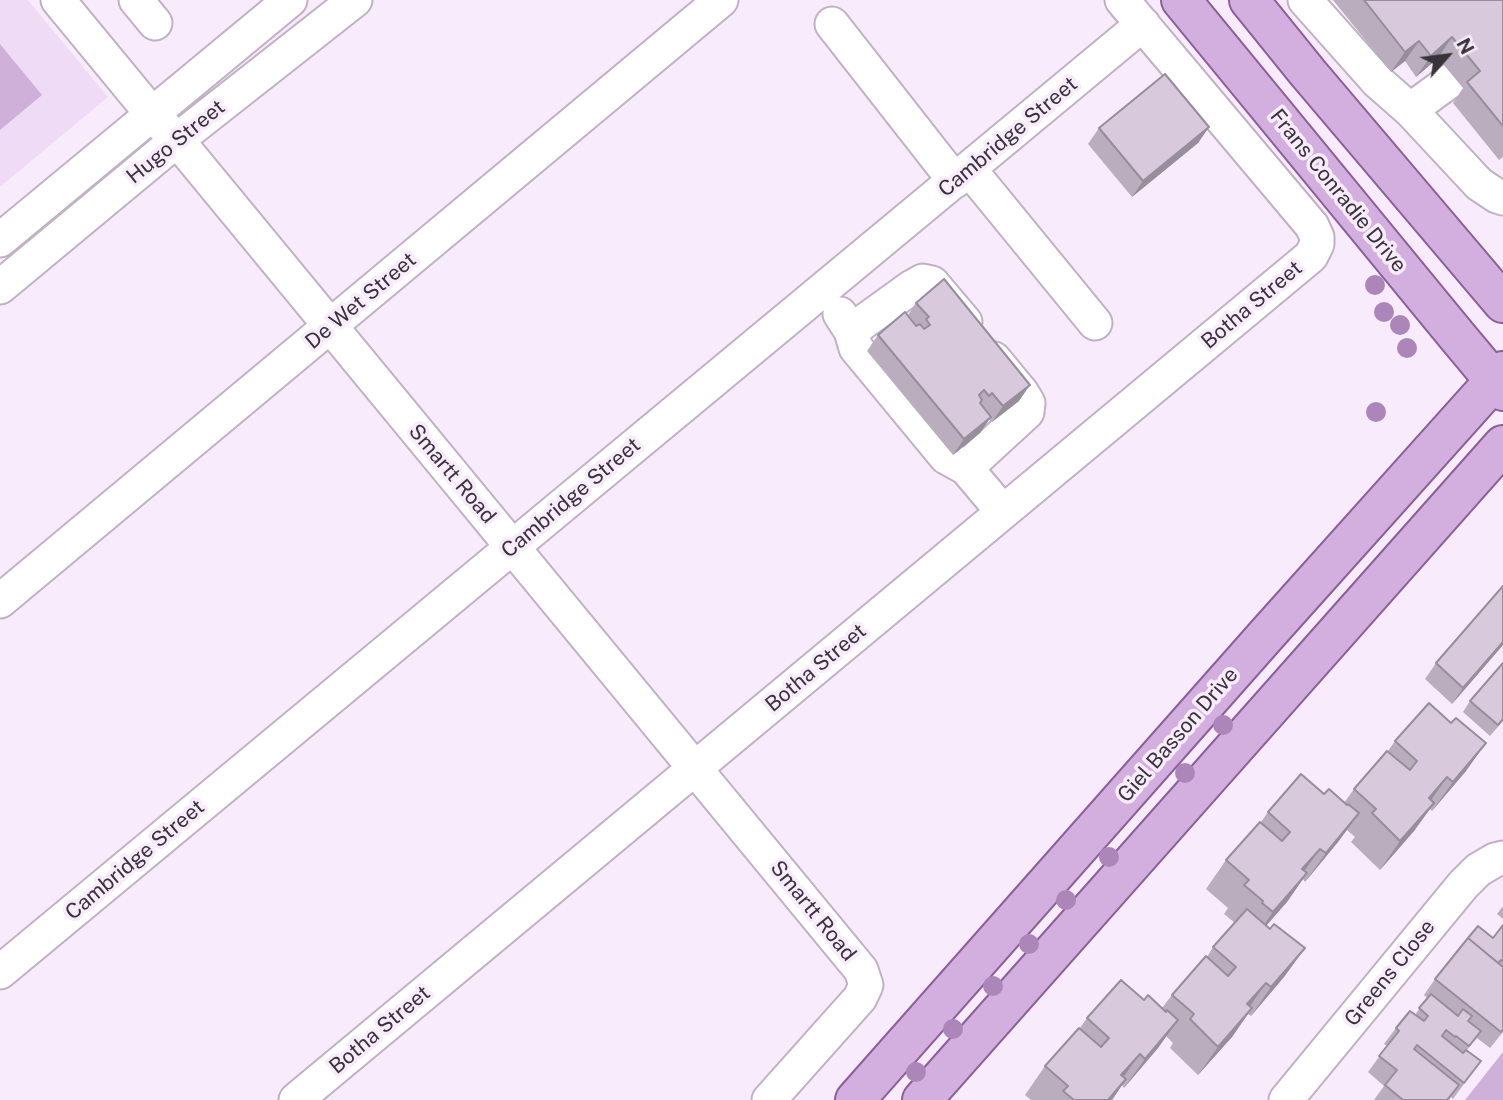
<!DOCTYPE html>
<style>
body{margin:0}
#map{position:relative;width:1503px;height:1100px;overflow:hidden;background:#f8ebfc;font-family:"Public Sans",sans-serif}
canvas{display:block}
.north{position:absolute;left:1412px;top:21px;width:70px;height:70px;-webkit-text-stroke:5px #f8ebfc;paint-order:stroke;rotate:62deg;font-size:19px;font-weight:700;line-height:28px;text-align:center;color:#38323a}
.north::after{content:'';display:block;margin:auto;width:24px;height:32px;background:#38323a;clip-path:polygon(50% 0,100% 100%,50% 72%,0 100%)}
</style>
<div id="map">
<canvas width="1503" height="1100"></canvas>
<div class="north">N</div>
</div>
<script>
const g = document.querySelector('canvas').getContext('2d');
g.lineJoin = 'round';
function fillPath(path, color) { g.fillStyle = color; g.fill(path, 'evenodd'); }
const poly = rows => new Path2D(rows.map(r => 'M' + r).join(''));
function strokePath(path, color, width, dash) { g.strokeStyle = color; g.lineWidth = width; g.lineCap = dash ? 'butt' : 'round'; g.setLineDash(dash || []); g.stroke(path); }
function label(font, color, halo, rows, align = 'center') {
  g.font = font + ' "Public Sans",sans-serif'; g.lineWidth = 7; g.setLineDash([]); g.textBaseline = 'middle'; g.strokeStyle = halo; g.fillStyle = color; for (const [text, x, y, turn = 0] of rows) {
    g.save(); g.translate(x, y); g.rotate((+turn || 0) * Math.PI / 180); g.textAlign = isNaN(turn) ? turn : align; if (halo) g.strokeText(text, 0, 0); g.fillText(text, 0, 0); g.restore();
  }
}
fillPath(poly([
 [0,0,28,0,108,97,0,187]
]), '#f0dbf7');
fillPath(poly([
 [0,44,42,95,0,130],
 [1503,1052,1503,1100,1465,1100]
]), '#ceb0d9');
const minor = poly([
 [58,0,152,114,177,140,861,970,866,985,860,998,769,1100],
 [136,0,155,23],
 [1305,0,1377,81,1410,110,1479,184,1497,196,1503,198],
 [832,24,955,181],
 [1410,110,1454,78],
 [969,169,1095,323],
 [0,240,290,0],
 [0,287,177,140,355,0],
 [840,314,851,331,856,348,946,457,966,468,1003,512],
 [851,331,912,287,923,281,932,283,965,322],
 [966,468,1027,412,1028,403,1022,393,994,359],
 [0,601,721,0],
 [0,972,1143,24],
 [296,1100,1311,256,1317,244,1317,237,1312,226,1122,0],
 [1286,1100,1463,885,1478,870,1495,860,1503,858]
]);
const major = poly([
 [1181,0,1457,336,1503,391],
 [1249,0,1308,73,1503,303],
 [855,1100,1269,632,1503,371],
 [922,1100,1503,445]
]);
strokePath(minor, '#c0b1c5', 37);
strokePath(major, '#8a6098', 42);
strokePath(minor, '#fff', 33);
strokePath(major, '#d3afdf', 38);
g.fillStyle = '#ad86b9';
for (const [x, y] of [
 [1375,285],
 [1384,312],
 [1400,325],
 [1407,348],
 [1376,412],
 [1223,725],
 [1185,773],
 [1109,857],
 [1066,900],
 [1029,944],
 [993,986],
 [953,1029],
 [916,1072]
]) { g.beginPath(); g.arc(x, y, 10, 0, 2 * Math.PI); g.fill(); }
fillPath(poly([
 [1333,0,1503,0,1503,157,1499,160,1453,103,1463,88,1438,58,1416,77,1405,61,1391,72],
 [1209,127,1198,143,1132,197,1088,144,1099,128],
 [916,303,1019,401,992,422,989,419,980,433,953,455,867,351,878,335,908,315],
 [1503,586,1503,645,1452,704,1425,679,1436,663],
 [1503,663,1503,721,1490,736,1463,712,1470,701],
 [1395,741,1466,771,1432,811,1430,809,1414,831,1380,870,1351,842,1355,837,1347,830,1338,842,1305,882,1303,879,1287,902,1266,925,1270,929,1305,948,1284,977,1251,1016,1248,1014,1232,1037,1198,1075,1170,1048,1173,1043,1166,1036,1158,1048,1124,1088,1122,1085,1112,1100,1031,1100,1025,1095,1045,1066,1080,1028,1087,1018,1144,1000,1162,1008,1172,995,1207,957,1213,947,1235,923,1224,914,1228,908,1206,889,1226,860,1261,822,1268,812,1324,794,1344,803,1354,789,1388,751],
 [1503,906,1503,919,1497,914],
 [1503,925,1503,1032,1490,1048,1477,1038,1467,1050,1469,1077,1453,1099,1451,1097,1449,1100,1374,1100,1384,1086,1368,1072,1387,1046,1384,1044,1396,1028,1415,1015,1427,998,1424,995,1435,979,1493,938]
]), '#baadbe');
fillPath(poly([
 [1452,37,1438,58,1416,77,1431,56],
 [1419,41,1405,61,1391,72,1405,52],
 [1209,127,1198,143,1132,197,1143,181],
 [1030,385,1019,401,992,422,1003,406],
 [991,417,980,433,953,455,964,439],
 [1503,642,1503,645,1452,704,1463,688],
 [1486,743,1466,771,1432,811,1453,782],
 [1447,777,1427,806,1429,798],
 [1434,803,1414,831,1380,870,1400,841],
 [1359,813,1338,842,1305,882,1326,853],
 [1320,849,1300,877,1302,869],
 [1307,873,1287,902,1253,941,1273,912],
 [1305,948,1284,977,1251,1016,1271,987],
 [1266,983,1246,1012,1247,1004],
 [1252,1008,1232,1037,1198,1075,1218,1047],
 [1178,1020,1158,1048,1124,1088,1145,1059],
 [1140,1054,1119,1083,1121,1075],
 [1126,1079,1112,1100,1108,1100]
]), '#978d9b');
const building = poly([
 [1364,0,1503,0,1503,126,1467,82,1480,71,1452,37,1431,56,1419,41,1405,52,1364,0],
 [1165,74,1209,127,1143,181,1099,128,1165,74],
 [944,279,1030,385,1003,406,992,393,989,396,984,390,979,395,982,400,980,403,991,417,964,439,878,335,905,312,916,326,920,324,924,329,930,325,926,319,929,317,916,303,944,279],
 [1503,586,1503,642,1463,688,1436,663,1503,586],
 [1503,663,1503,719,1498,725,1470,701,1503,663],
 [1429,703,1451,723,1456,718,1486,743,1453,782,1447,777,1429,798,1434,803,1400,841,1372,813,1376,809,1354,789,1387,751,1410,770,1417,761,1395,741,1429,703],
 [1301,774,1324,794,1329,789,1347,805,1348,804,1359,813,1326,853,1320,849,1302,869,1307,873,1273,912,1262,903,1263,901,1244,885,1249,880,1226,860,1260,822,1282,841,1290,832,1268,812,1301,774],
 [1247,909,1270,929,1274,924,1305,948,1271,987,1266,983,1247,1004,1252,1008,1218,1047,1190,1019,1194,1014,1172,995,1206,956,1228,976,1236,967,1213,947,1247,909],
 [1503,925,1503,961,1501,960,1498,963,1468,938,1478,926,1493,938,1503,925],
 [1468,938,1503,967,1503,1030,1501,1032,1435,979,1468,938],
 [1121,980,1144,1000,1148,995,1166,1012,1167,1010,1178,1020,1145,1059,1140,1054,1121,1075,1126,1079,1108,1100,1074,1100,1063,1091,1068,1086,1045,1066,1079,1028,1101,1047,1109,1038,1087,1018,1121,980],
 [1431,994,1458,1016,1463,1009,1472,1016,1468,1021,1481,1031,1469,1046,1456,1036,1455,1037,1446,1030,1442,1036,1463,1053,1466,1050,1481,1061,1464,1083,1417,1045,1414,1049,1459,1085,1447,1100,1403,1100,1385,1085,1397,1070,1379,1056,1399,1031,1396,1028,1410,1011,1424,1021,1428,1016,1419,1008,1431,994]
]);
fillPath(building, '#d8c9dd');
strokePath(building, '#978d9b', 2);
label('21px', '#38323a', '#f8ebfc', [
 ["Cambridge Street",1008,137,-40],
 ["Hugo Street",176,142,-39],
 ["Frans Conradie Drive",1338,191,51],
 ["De Wet Street",361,301,-40],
 ["Botha Street",1252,305,-40],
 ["Smartt Road",452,474,50],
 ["Cambridge Street",571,498,-40],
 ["Botha Street",816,668,-40],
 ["Giel Basson Drive",1178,735,-49],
 ["Cambridge Street",135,860,-40],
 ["Smartt Road",813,911,51],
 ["Greens Close",1390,973,-51],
 ["Botha Street",380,1030,-40]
]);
</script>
